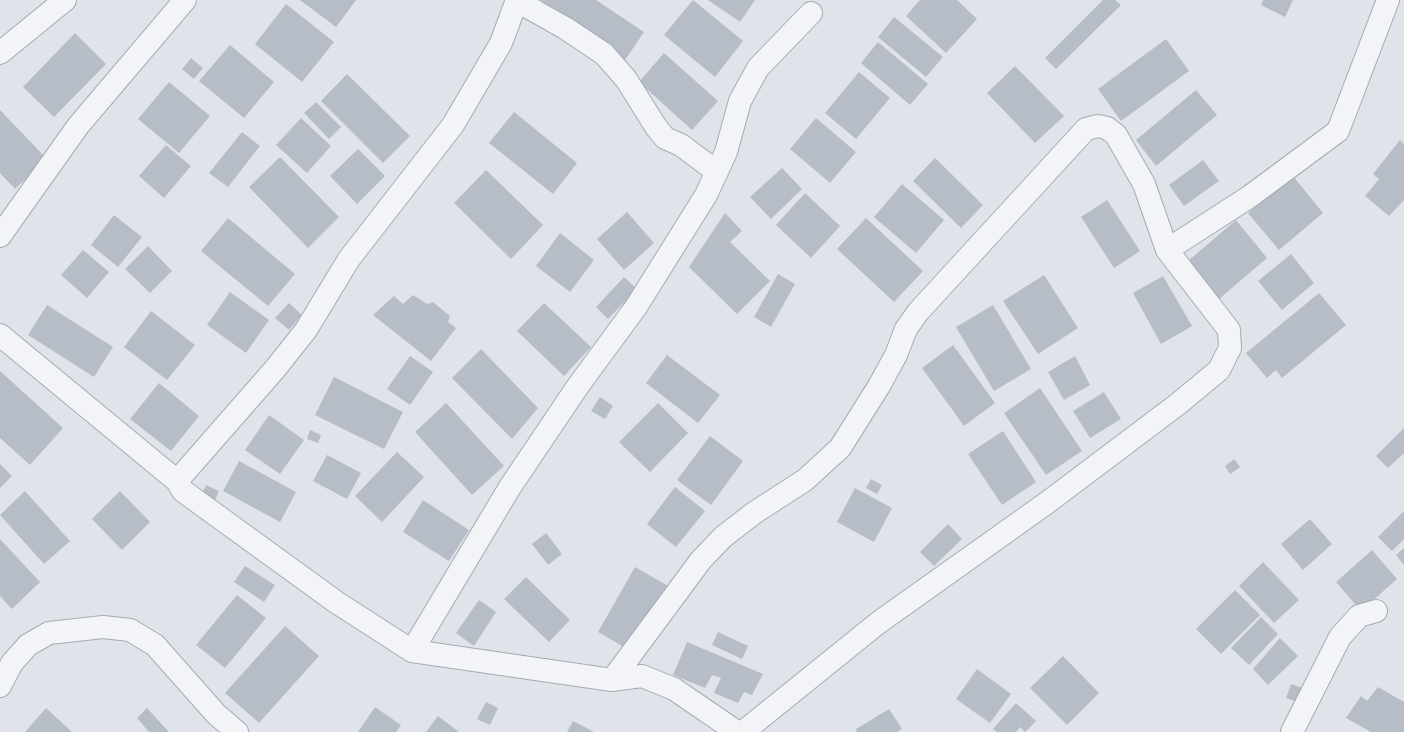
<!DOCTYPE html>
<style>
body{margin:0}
canvas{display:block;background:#e0e3e9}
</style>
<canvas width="1404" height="732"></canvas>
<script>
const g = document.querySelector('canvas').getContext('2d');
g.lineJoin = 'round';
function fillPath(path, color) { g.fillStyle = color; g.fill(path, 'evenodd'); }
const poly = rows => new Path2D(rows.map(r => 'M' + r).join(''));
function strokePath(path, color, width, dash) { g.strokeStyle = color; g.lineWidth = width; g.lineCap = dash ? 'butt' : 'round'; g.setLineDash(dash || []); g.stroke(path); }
fillPath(poly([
 [300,0,356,0,336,27],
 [542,0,596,0,644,32,623,63,538,5],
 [693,0,743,41,715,77,664,35],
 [708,0,755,0,740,22],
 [920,0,957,0,977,19,946,53,906,16],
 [1103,0,1115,0,1121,5,1056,69,1045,58],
 [1263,0,1293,0,1285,17,1261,5],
 [286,4,334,42,302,82,255,44],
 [894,17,943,57,926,77,878,37],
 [75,33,106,64,54,117,23,87],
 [1166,39,1189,71,1121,121,1098,89],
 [878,42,928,84,910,105,861,63],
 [230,45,274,82,244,118,199,81],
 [664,53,718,101,692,130,639,82],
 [191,58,203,68,194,79,182,69],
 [1015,66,1064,116,1035,143,987,93],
 [859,72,890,98,856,139,825,113],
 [347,74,410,136,383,163,321,101],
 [169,82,210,116,179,153,138,119],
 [1196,90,1217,115,1156,166,1136,140],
 [316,102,341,127,329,139,304,113],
 [0,110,47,159,15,189,0,173],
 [514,112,577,163,553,194,489,143],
 [301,118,331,146,307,173,276,145],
 [816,118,856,152,830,183,790,149],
 [242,132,260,146,228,187,209,173],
 [1400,140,1404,144,1404,200,1389,216,1365,196,1379,179,1373,174],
 [166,145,191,166,164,198,139,176],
 [358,149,385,176,357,204,330,176],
 [280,157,339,217,308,248,249,187],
 [935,158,983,205,961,228,913,181],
 [1203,160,1219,181,1184,206,1169,185],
 [782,168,802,189,771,219,750,197],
 [486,170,543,225,511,259,454,203],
 [1293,176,1323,213,1279,250,1248,213],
 [902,184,944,220,916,253,874,217],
 [805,193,840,226,811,258,776,225],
 [1107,200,1140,251,1114,268,1081,217],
 [627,212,654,243,624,270,597,239],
 [725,213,742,231,730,242,770,281,737,314,689,267],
 [114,215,142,237,118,267,91,245],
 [228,218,295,274,268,306,201,251],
 [866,218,923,271,894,302,837,249],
 [1236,220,1267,258,1219,299,1188,261],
 [560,233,594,260,570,292,536,266],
 [148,246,172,271,150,293,125,269],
 [83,250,109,272,87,298,61,275],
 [1291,254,1314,283,1282,310,1258,281],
 [778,274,795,284,771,327,754,317],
 [1044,275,1078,328,1038,354,1003,301],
 [1163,276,1192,326,1161,344,1133,293],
 [624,277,637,289,608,319,596,307],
 [230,292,269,320,246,353,207,325],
 [1319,293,1346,325,1282,378,1276,370,1267,378,1246,353],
 [413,295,427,304,433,302,450,316,448,322,456,328,431,361,373,315,394,296,403,304],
 [289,303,302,315,289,330,275,318],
 [544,303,591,347,564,376,517,331],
 [47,305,113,347,94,377,28,335],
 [993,305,1031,369,994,391,956,327],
 [151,311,195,345,167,380,124,347],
 [953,345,995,403,964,426,922,368],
 [481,349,538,408,512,439,452,378],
 [667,355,720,395,698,423,646,383],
 [410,356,433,372,410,405,387,389],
 [1075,356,1090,385,1064,400,1048,372],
 [0,371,63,428,30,465,0,438],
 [334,377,403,412,384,449,315,415],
 [159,383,199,416,171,451,130,419],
 [1040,388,1082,451,1046,475,1004,413],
 [1104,392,1121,419,1090,438,1073,411],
 [600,397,613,406,605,419,591,411],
 [446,403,504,466,472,495,415,432],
 [658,403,688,433,650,472,619,442],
 [269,415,304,440,280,474,245,450],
 [1404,428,1404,453,1388,468,1376,456],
 [310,430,321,435,318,443,307,439],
 [1003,431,1036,482,1002,505,968,454],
 [710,436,743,461,711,505,677,480],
 [397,452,424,477,382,522,355,496],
 [327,455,361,473,347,499,313,481],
 [1234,459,1240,467,1230,474,1225,466],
 [239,461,296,492,280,522,223,491],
 [0,464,12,476,0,488],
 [871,479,882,485,877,494,866,488],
 [206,485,219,491,213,505,200,499],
 [675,487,705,511,676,547,647,524],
 [855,488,892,508,874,542,837,522],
 [25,491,70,541,44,564,0,515],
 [120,491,150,522,122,550,92,519],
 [423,500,469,530,449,561,403,532],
 [1404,511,1404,539,1392,551,1378,537],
 [1310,519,1332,544,1303,570,1281,544],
 [948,524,962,539,934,566,920,552],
 [546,533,562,554,548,565,532,544],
 [0,539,40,582,12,609,0,596],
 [1404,548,1404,565,1396,555],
 [1372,550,1397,579,1361,611,1336,582],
 [1263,562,1299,600,1274,623,1239,586],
 [245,566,275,585,264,602,234,582],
 [635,567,668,586,631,651,598,632],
 [526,577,570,620,549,642,504,599],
 [1235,590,1260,615,1221,654,1196,629],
 [237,595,266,618,225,668,196,645],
 [479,600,496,612,474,646,456,633],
 [1261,617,1278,634,1249,665,1231,648],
 [285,626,319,656,259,723,225,693],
 [718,632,748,646,742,659,712,645],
 [1280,638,1298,656,1268,685,1253,669],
 [687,642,763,674,752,695,744,692,738,703,714,693,721,678,712,675,705,688,673,675],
 [1063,656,1099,693,1067,725,1030,688],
 [977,669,1011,694,990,723,956,699],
 [1291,684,1303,688,1297,702,1286,698],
 [1378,687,1404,702,1404,732,1371,732,1346,718,1361,696,1367,701],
 [486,702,498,708,490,725,477,719],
 [1016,703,1036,721,1025,732,1020,727,1016,732,997,732,993,729],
 [375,707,401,725,396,732,358,732],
 [46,708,72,732,25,732],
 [147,708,169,732,149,732,137,718],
 [889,709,902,729,897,732,857,732,856,729],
 [438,716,459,732,426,732],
 [573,721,594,732,567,732]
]), '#b7bdc6');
const street = poly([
 [517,1,565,28,604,54,626,79,656,127,665,138,681,145,717,172],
 [0,53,65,0],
 [0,236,78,126,185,0],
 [1167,250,1249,197,1338,131,1388,0],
 [0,335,177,481,183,491,336,602,412,651,612,680,642,676,674,689,737,732],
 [177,481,275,369,306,330,349,259,453,125,501,43,517,0],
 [412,651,510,487,578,386,636,307,706,195,726,152,740,101,758,68,811,13],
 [612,680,701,560,723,537,754,513,805,480,840,448,879,386,896,355,906,329,918,312,1086,129,1098,126,1107,128,1116,135,1144,184,1167,250,1229,330,1230,348,1219,370,1178,404,1048,502,878,623,743,732],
 [0,686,12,663,28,645,49,633,103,627,130,630,155,645,216,714,237,732],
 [1292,732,1340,637,1359,616,1376,611]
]);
strokePath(street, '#a5aab3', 24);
strokePath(street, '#f3f4f7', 22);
</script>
